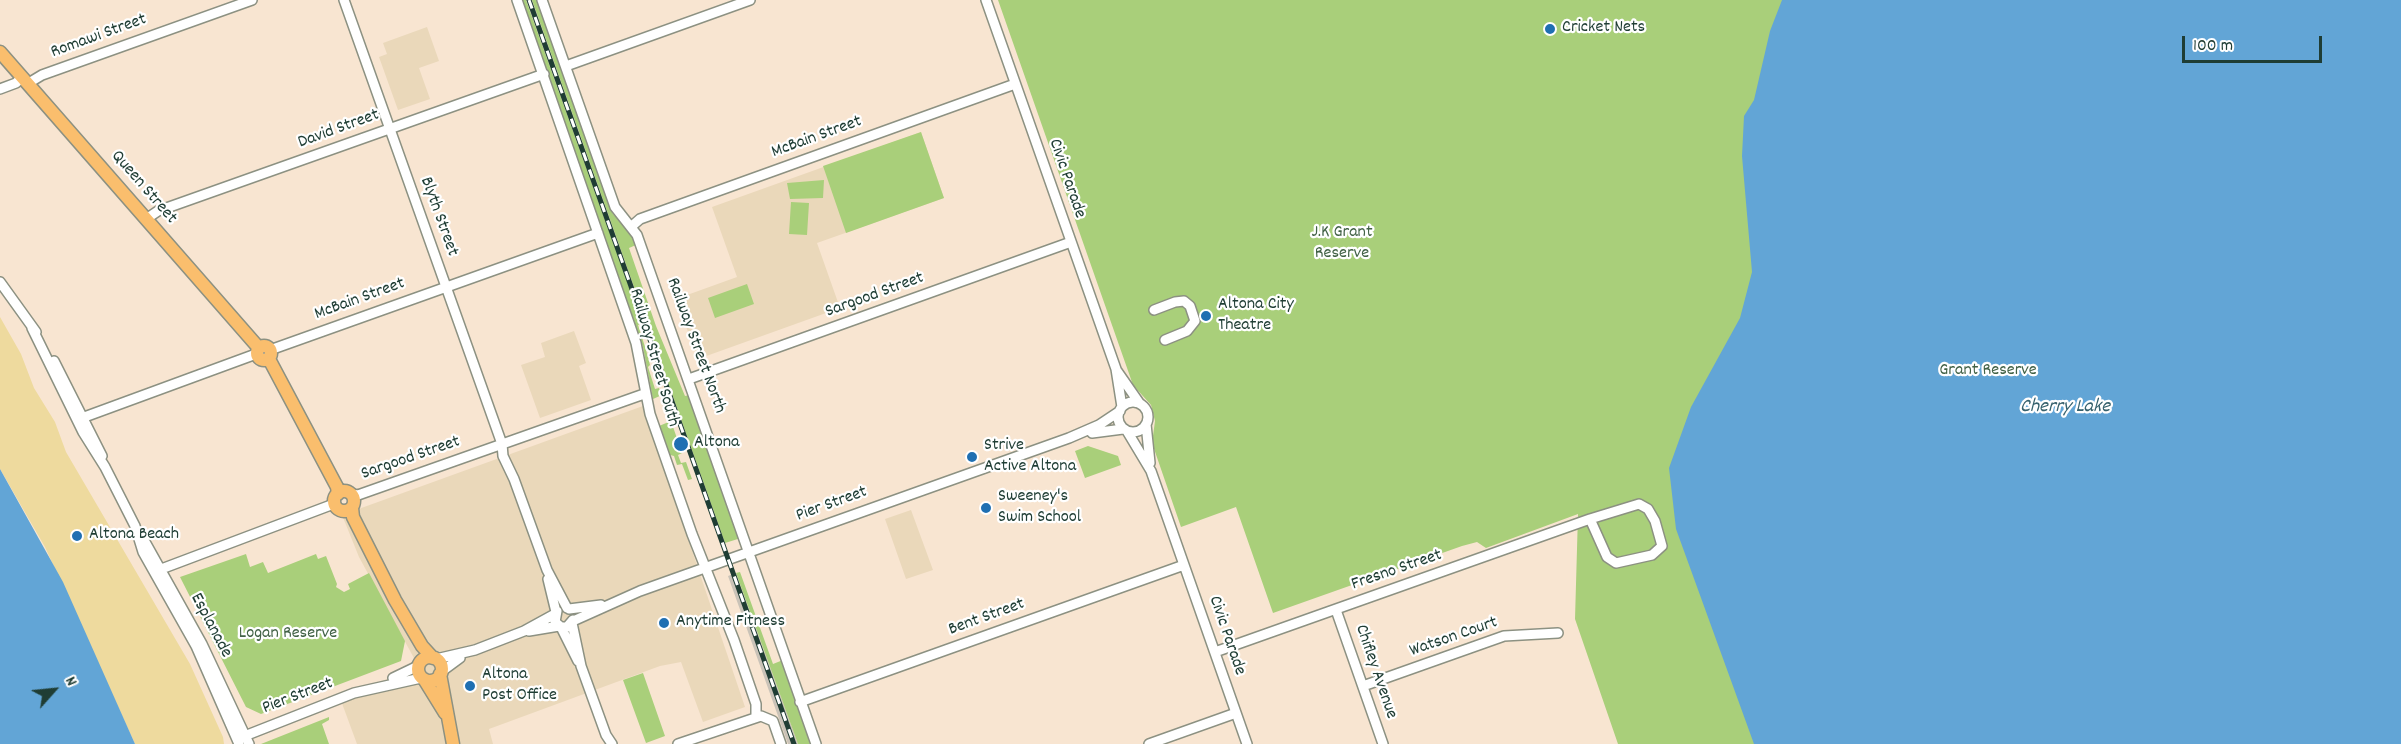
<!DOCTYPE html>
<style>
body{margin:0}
#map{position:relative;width:2401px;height:744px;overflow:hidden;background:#f8e5d1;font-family:Dekko,sans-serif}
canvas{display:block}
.north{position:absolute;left:24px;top:660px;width:60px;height:60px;-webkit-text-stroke:4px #fff;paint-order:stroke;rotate:63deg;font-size:16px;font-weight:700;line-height:24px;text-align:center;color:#1f3d34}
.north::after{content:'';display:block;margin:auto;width:21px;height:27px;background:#1f3d34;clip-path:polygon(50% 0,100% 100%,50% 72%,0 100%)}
.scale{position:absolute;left:2182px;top:36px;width:140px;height:27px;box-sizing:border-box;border:3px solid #1f3d34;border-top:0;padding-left:8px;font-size:18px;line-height:21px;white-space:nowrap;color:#1f3d34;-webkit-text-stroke:4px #fff;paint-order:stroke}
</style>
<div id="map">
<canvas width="2401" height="744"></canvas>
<div class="north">N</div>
<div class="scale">100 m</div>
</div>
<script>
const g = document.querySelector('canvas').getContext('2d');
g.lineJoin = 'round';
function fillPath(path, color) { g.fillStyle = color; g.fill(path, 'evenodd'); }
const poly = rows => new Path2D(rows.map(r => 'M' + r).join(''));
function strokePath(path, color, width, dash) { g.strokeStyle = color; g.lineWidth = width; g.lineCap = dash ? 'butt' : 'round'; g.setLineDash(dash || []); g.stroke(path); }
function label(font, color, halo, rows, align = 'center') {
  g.font = font + ' Dekko,sans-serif'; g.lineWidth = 4.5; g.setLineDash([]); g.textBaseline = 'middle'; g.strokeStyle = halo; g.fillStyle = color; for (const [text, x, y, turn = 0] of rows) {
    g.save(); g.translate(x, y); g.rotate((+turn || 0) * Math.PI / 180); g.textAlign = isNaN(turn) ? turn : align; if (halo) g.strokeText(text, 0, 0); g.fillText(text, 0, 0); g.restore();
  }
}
fillPath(poly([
 [427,27,439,61,419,68,430,99,398,110,379,57,387,54,383,43],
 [921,132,944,198,817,243,840,308,698,359,676,299,737,277,712,207],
 [574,331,586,363,579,366,591,400,540,418,521,365,545,357,541,343],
 [643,406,745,707,703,722,681,662,660,666,489,729,493,744,357,744,340,698,409,670,415,660,359,557,342,515],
 [911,510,933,570,906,579,885,519]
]), '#ead8ba');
fillPath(poly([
 [526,0,532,0,726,545,722,547],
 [736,573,798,744,788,744,728,576]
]), '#cac3b8');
fillPath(poly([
 [522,0,526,0,642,323,638,325,646,350,650,365,648,367,655,389,659,388,662,395,653,399,643,347],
 [532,0,538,0,613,214,632,234,636,245,629,248,656,326,685,396,689,395,741,538,725,543],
 [998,0,2401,0,2401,744,1618,744,1575,619,1578,514,1486,548,1477,542,1462,546,1273,613,1236,507,1181,527,1152,443,1155,421,1151,405,1133,385],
 [921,132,944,198,846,233,823,166],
 [824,180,823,198,790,199,787,183],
 [791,202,809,203,807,235,789,234],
 [747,284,754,304,715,318,708,298],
 [671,421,682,453,678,455,681,463,686,462,692,479,688,480,682,464,677,465,674,456,670,455,659,426],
 [1088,446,1118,456,1121,465,1085,478,1075,451],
 [246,554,250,567,263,562,268,573,316,554,318,559,326,556,337,584,336,587,344,592,350,589,348,584,369,573,405,641,401,661,261,714,246,707,180,577],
 [740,572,773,664,783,660,810,744,798,744,736,573],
 [643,673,665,736,646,743,623,680],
 [329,717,329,720,322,724,329,744,261,744]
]), '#a9cf7a');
fillPath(poly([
 [0,317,21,354,34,388,55,422,66,452,190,664,223,737,224,744,135,744,45,547,0,469]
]), '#eeda9e');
fillPath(poly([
 [1782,0,2401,0,2401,744,1754,744,1676,529,1669,468,1691,407,1740,318,1752,272,1742,156,1744,116,1754,100,1770,31],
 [0,469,63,582,135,744,0,744]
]), '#62a5d6');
const minor = poly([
 [344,0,502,444,503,456,514,479,547,570,567,608],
 [517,0,636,343,650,414,692,534,734,640,756,704,756,717],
 [542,0,615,207,637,235,816,744],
 [986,0,1116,369,1122,407],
 [566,66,750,0],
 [27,84,42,75,252,0],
 [0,89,16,83,22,77],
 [146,219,158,211,544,74],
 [632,226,640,219,1015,84],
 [0,282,36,332],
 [1154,310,1175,302,1184,301,1190,306,1195,321,1187,331,1165,340],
 [32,328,83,432,105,467,135,526,143,552,196,646,239,744],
 [270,350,598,233],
 [54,361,102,456],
 [1117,371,1140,404],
 [689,379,1071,242],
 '1118 417a15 15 0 1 1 30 0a15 15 0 1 1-30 0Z',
 [79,419,256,354],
 [1146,424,1150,463],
 [1127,431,1151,471,1247,744],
 [1092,433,1123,429],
 [351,494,358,495,644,394],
 [140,533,202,644,249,744],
 [156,571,331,505],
 [548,579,556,612],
 [569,609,601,605],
 [1336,610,1383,744],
 [557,611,555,622,561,627,578,661],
 [573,621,640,591,1069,438,1099,425,1120,411],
 [572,623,581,666,606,735,612,744],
 [561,627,567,627,573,620],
 [529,631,559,626],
 [1215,652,1590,519,1639,504,1648,509,1655,521,1662,546,1652,555,1616,563,1607,557,1590,519],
 [436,659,475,650,524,631,555,614],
 [441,672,460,658],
 [393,678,418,666],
 [1363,686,1504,636,1558,633],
 [800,702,1184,565],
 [242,737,354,693,421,678],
 [678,744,761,716,773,721,781,744],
 [1149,744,1236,713]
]);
const major = poly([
 [0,52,258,347],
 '257 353a7 7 0 1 1 14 0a7 7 0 1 1-14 0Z',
 [269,359,337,487,338,494],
 '334 501a10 10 0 1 1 20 0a10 10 0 1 1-20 0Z',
 [352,508,353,517,395,600,422,646,433,658],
 '418 669a12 12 0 1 1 24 0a12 12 0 1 1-24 0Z',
 [440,674,453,744],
 [424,679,445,713]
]);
strokePath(minor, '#8c9182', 12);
strokePath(major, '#8c9182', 15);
strokePath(minor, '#fff', 9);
strokePath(major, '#fabe6d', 12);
const rail = poly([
 [529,0,794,744]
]);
strokePath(rail, '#1f3d34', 5);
strokePath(rail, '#fff', 3, [9]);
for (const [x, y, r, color] of [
 [1550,29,6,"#1f6fb2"],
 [1206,316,6,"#1f6fb2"],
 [681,444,8,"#1f6fb2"],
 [972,457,6,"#1f6fb2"],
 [986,508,6,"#1f6fb2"],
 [77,536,6,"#1f6fb2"],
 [664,623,6,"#1f6fb2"],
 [470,686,6,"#1f6fb2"]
]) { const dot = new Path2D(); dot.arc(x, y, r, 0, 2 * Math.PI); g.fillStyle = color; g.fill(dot); strokePath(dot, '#fff', 2); }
label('18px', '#1f3d34', '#fff', [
 ["Cricket Nets",1562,29],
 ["Altona City",1218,306],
 ["Theatre",1218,327],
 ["Altona",694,444],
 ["Strive",984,447],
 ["Active Altona",984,468],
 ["Sweeney's",998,498],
 ["Swim School",998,519],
 ["Altona Beach",89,536],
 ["Anytime Fitness",676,623],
 ["Altona",482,676],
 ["Post Office",482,697]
], 'left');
label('18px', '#1f3d34', '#fff', [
 ["Romawi Street",99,37,-20],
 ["David Street",339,130,-20],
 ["McBain Street",817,138,-20],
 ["Civic Parade",1066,179,71],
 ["Queen Street",143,188,49],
 ["Blyth Street",438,217,70],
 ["Sargood Street",875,296,-20],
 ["McBain Street",360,300,-20],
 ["Railway Street North",695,346,70],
 ["Railway Street South",653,358,74],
 ["Sargood Street",411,459,-19],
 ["Pier Street",832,505,-20],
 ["Fresno Street",1397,571,-19],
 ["Bent Street",987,618,-20],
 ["Esplanade",210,626,62],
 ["Civic Parade",1226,636,71],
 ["Watson Court",1454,638,-19],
 ["Chifley Avenue",1375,672,71],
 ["Pier Street",298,697,-21]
]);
label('18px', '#426246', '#fff', [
 ["J.K Grant",1342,234],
 ["Reserve",1342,255],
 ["Grant Reserve",1988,372],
 ["Logan Reserve",288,635]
]);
label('italic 20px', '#36616d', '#fff', [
 ["Cherry Lake",2065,408]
]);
</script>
